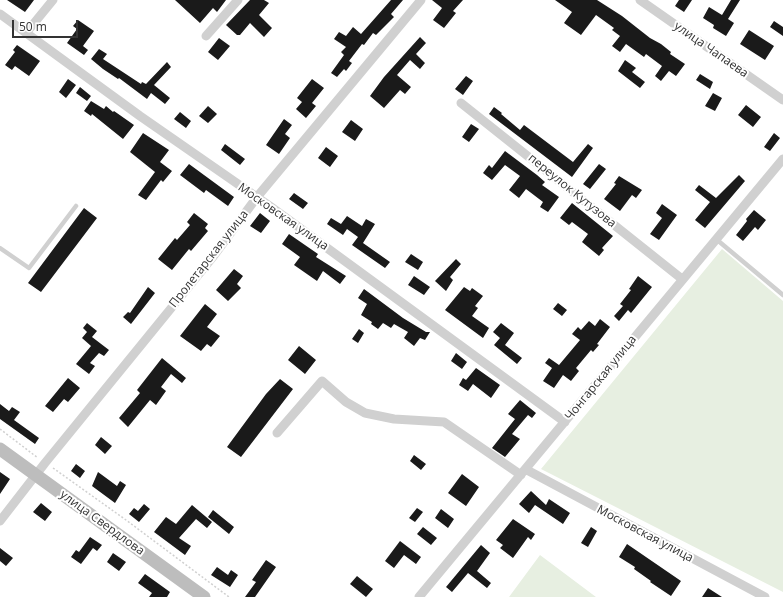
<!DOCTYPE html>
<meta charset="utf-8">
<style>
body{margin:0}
#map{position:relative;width:783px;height:597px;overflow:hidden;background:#fff;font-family:"Open Sans",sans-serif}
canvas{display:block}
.scale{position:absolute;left:12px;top:20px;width:66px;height:18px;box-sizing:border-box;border:2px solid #333;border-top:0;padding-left:5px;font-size:12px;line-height:14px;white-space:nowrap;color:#333;-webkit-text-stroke:3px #fff;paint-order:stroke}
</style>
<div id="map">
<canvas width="783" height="597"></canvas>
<div class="scale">50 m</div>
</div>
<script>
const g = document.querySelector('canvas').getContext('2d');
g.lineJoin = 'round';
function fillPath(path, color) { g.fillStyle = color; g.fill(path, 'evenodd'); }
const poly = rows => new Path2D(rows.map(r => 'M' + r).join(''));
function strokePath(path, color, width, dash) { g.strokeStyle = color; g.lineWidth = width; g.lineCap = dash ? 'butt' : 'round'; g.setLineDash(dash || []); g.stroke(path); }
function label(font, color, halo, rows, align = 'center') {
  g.font = font + ' "Open Sans",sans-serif'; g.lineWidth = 4; g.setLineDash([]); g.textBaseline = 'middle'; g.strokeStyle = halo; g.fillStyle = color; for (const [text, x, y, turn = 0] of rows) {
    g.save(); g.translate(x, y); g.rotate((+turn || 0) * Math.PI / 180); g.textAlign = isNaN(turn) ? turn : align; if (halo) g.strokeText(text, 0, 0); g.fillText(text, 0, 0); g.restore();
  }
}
fillPath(poly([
 [722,249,783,301,783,592,541,469],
 [540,555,596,597,509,597]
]), '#e7efe1');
fillPath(poly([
 [7,0,34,0,25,12],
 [175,0,226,0,217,12,213,8,200,23],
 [250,0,264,0,269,3,259,15,272,28,264,37,250,23,240,35,237,35,226,25],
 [391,0,403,0,391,14,394,17,376,35,373,33,364,45,362,44,349,61,352,63,346,71,344,69,337,77,331,73,344,55,341,52,346,47,334,39,339,32,346,36,353,27,361,34],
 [432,0,463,0,453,11,456,13,444,28,433,20,442,8],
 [555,0,597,0,622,16,650,38,661,44,671,52,670,54,685,64,676,76,669,71,661,81,655,76,662,66,646,54,644,57,626,44,620,52,612,46,620,36,612,30,614,28,596,15,581,35,564,23,572,12],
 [679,0,692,0,684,12,675,6],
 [731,0,740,0,728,19,734,23,726,36,713,28,714,25,703,18,709,7,722,15],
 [78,20,94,31,83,46,88,50,84,55,67,43,77,29,73,26],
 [774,21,783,27,783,36,770,27],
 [749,30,774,46,765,60,740,44],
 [420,37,426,43,416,54,425,63,420,69,410,60,397,75,411,87,405,94,400,90,384,108,370,96,384,77],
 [219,38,230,46,218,60,208,52],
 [17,45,40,61,29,76,15,66,12,70,5,65,15,52,13,50],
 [99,49,107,54,103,59,141,84,142,82,146,84,167,62,171,67,154,85,170,98,165,104,151,93,147,99,119,78,118,79,103,69,91,59],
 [625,60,636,68,632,72,645,82,640,88,618,71],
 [700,74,713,82,710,89,696,80],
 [466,76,473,81,463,95,455,89],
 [68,79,76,85,66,98,59,92],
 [312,79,324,88,312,103,316,106,306,118,296,109,302,102,297,98],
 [80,87,91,96,87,101,76,93],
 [713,93,722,98,715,111,705,106],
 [91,101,104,109,106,106,113,112,114,111,134,125,123,139,92,114,91,116,84,111],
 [746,105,761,117,753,127,738,115],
 [208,106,217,114,208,123,199,116],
 [494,107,502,113,501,114,520,130,524,125,573,162,588,144,593,148,572,177,489,114],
 [180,112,191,121,186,128,174,119],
 [284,119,292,125,285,134,290,138,279,154,266,145],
 [351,120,363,129,355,141,342,132],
 [471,124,479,129,469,142,462,137],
 [143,133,169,150,160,162,172,171,163,182,161,180,146,200,138,195,155,172,130,152],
 [774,133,780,138,770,151,764,147],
 [225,144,245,159,240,165,221,150],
 [326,147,338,156,330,167,318,158],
 [505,151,537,175,545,182,542,185,559,197,548,212,540,207,543,202,526,189,519,198,509,190,520,176,505,165,492,180,483,173,489,165,492,168],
 [189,164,234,197,228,206,206,190,204,193,180,175],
 [599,164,606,169,590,189,583,184],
 [739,175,745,181,705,228,695,220,710,202,695,190,699,185,716,198],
 [619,176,642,190,636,198,632,195,620,211,604,199,616,184,614,183],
 [294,193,308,203,303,209,289,199],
 [572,203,613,236,602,248,604,250,599,256,582,242,588,234,572,222,569,225,560,218],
 [662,204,677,215,659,240,650,234,662,218,656,213],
 [84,208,97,218,41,292,28,283],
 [754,210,766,220,758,230,755,227,743,241,736,235,747,221,746,219],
 [194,213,208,224,205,228,208,231,191,251,189,249,172,270,158,259,175,238,177,240,190,225,187,222],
 [260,213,270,221,261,233,250,226],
 [347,216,362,226,366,219,375,224,363,243,390,262,385,268,352,245,358,237,347,229,343,235,327,224,331,218,341,224],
 [289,234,318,254,316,257,346,276,340,284,323,271,317,281,294,265,300,257,282,244],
 [411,254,423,262,418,270,405,262],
 [456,259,461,264,450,277,453,280,446,291,435,281],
 [234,269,243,276,237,284,241,288,228,301,216,290],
 [414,276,430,287,424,295,408,285],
 [638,276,652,287,631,313,628,310,619,321,614,316,623,306,620,304,631,290,629,289],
 [148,287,155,293,131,324,123,317,128,312,130,313],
 [464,287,470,291,472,288,483,296,475,306,478,308,472,316,489,328,483,338,445,310],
 [364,289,403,318,426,332,430,332,425,340,420,338,414,346,404,338,408,332,394,324,391,328,383,323,378,329,371,324,372,322,361,315,367,304,358,298],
 [558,303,567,310,562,316,553,309],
 [205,304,217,314,207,327,220,336,211,347,207,344,201,351,180,336],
 [600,319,610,327,597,344,599,345,593,352,591,350,576,368,579,371,571,381,563,375,554,388,543,381,552,368,545,363,549,358,559,365,580,340,572,334,578,327,581,330,589,321,595,326],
 [87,323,97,331,92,337,109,350,104,356,99,353,90,363,95,366,89,374,76,364,91,346,82,338,87,332,83,328],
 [501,323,514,333,505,345,522,358,517,364,494,345,500,338,493,332],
 [359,329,364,333,358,343,352,339],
 [299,346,316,360,305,374,288,360],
 [456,353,467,362,462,369,451,361],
 [162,358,186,378,182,383,171,374,161,387,166,391,156,405,150,400,128,427,119,418,140,393,137,390],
 [476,368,500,385,491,398,473,384,468,391,459,385,463,378,466,380],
 [68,378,80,388,68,402,64,399,53,412,45,406],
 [280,379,293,389,241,457,227,447,266,394],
 [520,400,536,413,532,418,528,415,512,434,520,439,505,457,492,448,515,419,508,414],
 [0,404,9,411,12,407,20,412,14,420,39,438,35,444,0,419],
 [101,437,112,446,105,454,95,445],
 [414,455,426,464,421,470,410,461],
 [76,464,85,471,80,478,71,471],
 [0,472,10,479,0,494],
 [98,472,117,486,120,481,126,485,115,503,92,486],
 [462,474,479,487,466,506,448,493],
 [531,491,546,505,549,499,570,513,563,524,535,505,529,513,519,504],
 [41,503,52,512,45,521,33,512],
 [144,504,150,509,139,522,129,514,134,508,138,511],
 [192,505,212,522,207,528,196,519,179,538,191,546,185,555,154,532,166,517,176,524],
 [417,508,423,512,415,522,409,518],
 [441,509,454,519,448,528,435,518],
 [213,510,234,527,229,534,208,517],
 [513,519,535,534,531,540,528,537,513,558,500,548,503,545,496,540],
 [423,527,437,538,431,545,417,534],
 [591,527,597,531,588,547,581,543],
 [90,537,102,545,97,551,93,548,81,564,71,557,76,550,79,552],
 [400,541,421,557,416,564,404,555,394,568,385,561],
 [627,544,681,581,671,596,650,582,651,581,634,569,635,567,619,557],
 [481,545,490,553,477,571,491,583,487,588,468,573,452,592,446,587],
 [0,548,13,558,6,566,0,561],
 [113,553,126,562,119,571,107,562],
 [266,560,276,567,255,597,245,597,256,582,252,580],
 [217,567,228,575,231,570,238,575,230,587,211,575],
 [145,574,170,592,167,597,149,597,152,593,138,583],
 [357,576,373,589,366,597,350,584],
 [708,588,722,597,702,597]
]), '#1a1a1a');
strokePath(poly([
 [0,429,38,458],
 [53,468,126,520,229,597]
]), '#d0d0d0', 1.5, [2, 2]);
strokePath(poly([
 [716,239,783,295],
 [0,248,29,268,76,206]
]), '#d0d0d0', 4.5);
strokePath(poly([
 [640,0,783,100],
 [0,14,140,116,271,207,565,422],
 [26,33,53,0],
 [206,36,238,0],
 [461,103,682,279],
 [277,433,322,381,346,402,365,413,394,419,444,422,521,475],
 [527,470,765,597],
 [0,521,45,463,212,258,257,197,421,0],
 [419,597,783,159]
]), '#d0d0d0', 9);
strokePath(poly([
 [0,449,204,597]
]), '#bdbdbd', 13);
label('12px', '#333', '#fff', [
 ["улица Чапаева",711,50,35],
 ["переулок Кутузова",572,191,39],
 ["Московская улица",283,217,35],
 ["Пролетарская улица",209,259,-52],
 ["Чонгарская улица",601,378,-51],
 ["улица Свердлова",102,523,36],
 ["Московская улица",645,534,28]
]);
</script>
